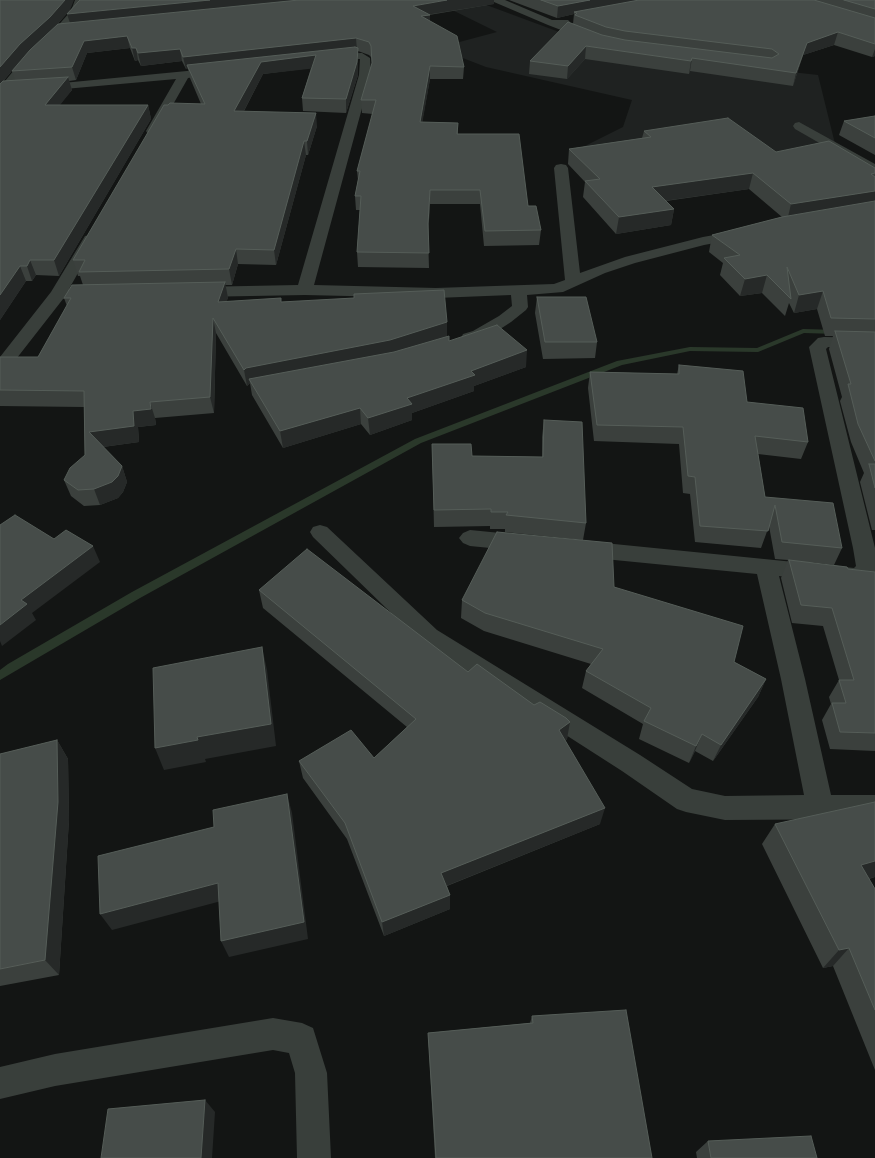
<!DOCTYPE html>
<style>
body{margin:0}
canvas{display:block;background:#131514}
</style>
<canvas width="875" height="1158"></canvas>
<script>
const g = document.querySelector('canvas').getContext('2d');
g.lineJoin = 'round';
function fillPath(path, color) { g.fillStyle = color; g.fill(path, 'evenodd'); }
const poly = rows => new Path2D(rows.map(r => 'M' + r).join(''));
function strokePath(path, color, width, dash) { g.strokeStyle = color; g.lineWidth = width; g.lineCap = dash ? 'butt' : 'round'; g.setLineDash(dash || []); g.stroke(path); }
fillPath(poly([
 [473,0,613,52,818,75,838,156,575,151,623,127,632,100,486,67,437,48,497,32,440,4]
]), '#1f2221');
fillPath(poly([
 [803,329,837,330,841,332,837,334,804,333,758,352,690,351,622,365,421,443,140,598,0,680,0,670,8,664,132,592,415,439,617,361,690,347,757,348,803,329]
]), '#2a382a');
fillPath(poly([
 [75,0,85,0,79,14,62,34,33,61,23,75,4,96,0,97,0,87,25,57,54,30,71,11,75,0],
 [492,0,505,0,552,20,568,20,570,22,565,25,595,36,596,38,591,41,587,40,548,25,494,2,492,0],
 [362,53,370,58,371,75,314,285,436,288,554,284,565,280,554,168,556,165,561,164,566,165,568,168,580,273,625,257,703,237,742,230,747,231,749,234,747,237,704,245,635,263,605,273,563,292,527,295,528,307,526,310,511,322,485,339,469,343,463,342,461,338,463,334,473,331,499,316,512,306,511,295,436,298,305,295,197,297,191,295,189,292,191,289,197,287,298,285,359,75,360,59,328,60,323,57,328,54,362,53],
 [218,68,223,71,222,73,188,78,158,131,156,134,152,135,148,134,146,131,176,79,42,91,38,90,36,88,38,86,42,85,218,68],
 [799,122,875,164,875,173,870,172,795,129,793,126,795,123,799,122],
 [90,235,95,236,97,239,69,289,97,288,103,290,105,293,103,296,97,298,63,299,6,372,0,373,0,357,51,292,85,236,90,235],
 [824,337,875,338,875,348,828,347,826,349,875,548,875,573,867,582,859,584,846,584,779,576,805,679,831,795,875,795,875,819,725,820,686,812,677,809,622,771,421,642,313,537,310,532,313,527,320,525,327,527,437,630,640,755,692,789,725,796,804,795,781,679,757,574,584,557,576,554,573,549,576,544,584,541,854,568,856,566,853,548,809,347,818,338,824,337],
 [470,530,521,535,529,538,532,543,529,548,521,551,470,546,463,543,459,538,463,533,470,530],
 [273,1018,302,1023,313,1028,327,1073,331,1158,297,1158,295,1073,289,1053,273,1050,55,1086,0,1099,0,1067,55,1054,273,1018]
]), '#393f3b');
fillPath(poly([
 [0,0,70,10,53,29,494,4,429,15,430,21,464,67,463,79,430,79,422,122,458,123,458,134,528,206,541,230,539,245,484,246,480,204,430,204,428,235,429,268,358,267,357,252,360,210,356,210,355,196,358,180,357,171,373,114,362,113,361,100,372,63,372,58,369,55,358,51,358,75,346,113,303,111,302,98,311,68,263,74,244,111,317,126,308,155,306,155,276,265,238,264,232,285,225,285,228,298,226,301,281,302,447,336,449,341,526,367,474,386,474,391,412,413,412,420,370,435,361,424,283,448,252,395,250,383,247,386,216,333,214,413,155,418,156,425,138,427,139,442,103,447,122,466,127,482,123,492,118,498,100,505,84,506,71,496,64,480,85,455,84,407,0,406,0,357,38,357,67,306,64,298,83,285,80,276,78,276,73,260,201,104,190,78,188,69,186,69,182,61,141,66,138,60,135,61,130,48,87,53,76,80,69,81,72,90,59,105,148,105,151,119,59,276,36,275,32,281,26,281,0,320],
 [29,51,12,71,15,81,1,84,24,56],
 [509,0,875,0,875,56,872,57,834,45,803,55,793,86,690,71,689,74,585,59,567,79,529,74,530,61,573,24,574,14,557,18],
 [875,116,875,155,839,135,844,121],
 [644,131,875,168,875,530,872,530,860,482,864,473,851,442,840,401,842,397,829,349,833,336,825,336,817,309,794,313,789,303,785,316,762,293,740,296,720,275,723,263,709,252,712,235,782,217,749,189,666,201,674,209,671,225,616,234,583,197,585,182,568,164,569,149,642,138],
 [537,297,597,342,595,358,543,359,535,313],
 [679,365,747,402,808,442,801,459,758,454,765,497,842,548,834,565,809,562,848,569,875,572,875,751,830,749,822,720,831,704,829,697,839,680,823,626,792,623,781,578,788,560,775,559,769,526,761,548,695,542,690,494,683,493,679,444,594,441,588,388,590,372,677,374],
 [544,420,586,523,583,540,505,532,505,529,490,529,490,526,434,527,432,444,472,456,542,457,542,437],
 [614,587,734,662,766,679,758,697,713,761,695,751,689,763,639,739,643,724,582,688,586,671,591,664,484,631,461,618,462,600],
 [259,590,468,672,570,722,567,739,565,741,600,824,447,886,450,895,450,909,384,936,347,839,303,778,299,761,374,758,407,727,263,608],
 [57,740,68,759,69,820,59,975,0,986,0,754],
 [775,824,875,877,869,879,875,889,875,1070,833,966,823,968,762,844],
 [532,1016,652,1158,435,1158,428,1033,530,1023],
 [708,1141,817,1158,697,1158,696,1152]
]), '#3b403d');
fillPath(poly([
 [65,0,74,0,70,10,53,29,24,56,0,85,0,67,20,44],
 [210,0,320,0,71,26,67,14],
 [447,0,494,0,494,4,413,17,413,6],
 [590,0,651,0,574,12,574,14,557,18,558,6],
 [430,15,430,27,421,16],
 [838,32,834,45,803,55,793,86,796,73,807,43],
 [127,36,130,48,87,53,76,80,72,67,84,41],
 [356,38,357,51,187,65,188,69,186,69,183,57],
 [586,46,585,59,567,79,568,66],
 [132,48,136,48,138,60,135,61],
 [358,48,358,75,346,113,346,99],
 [180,49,182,61,141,66,138,53],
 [875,49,875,56,872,57],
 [316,55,317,68,263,74,237,124,234,111,261,62],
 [692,58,690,71,689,74,691,61],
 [430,66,430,79,420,136,420,122],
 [68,77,72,90,49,119,45,105],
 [148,105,151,119,59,276,54,260],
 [316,113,317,126,308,155,307,141],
 [304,141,306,155,276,265,274,250],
 [753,173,749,189,649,203,652,187],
 [430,190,430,204,428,238,428,224],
 [875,191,875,206,787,221,791,204],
 [674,209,671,225,616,234,619,217],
 [236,249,238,264,232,285,229,269],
 [30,260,36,275,32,281,27,266],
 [20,266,26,281,0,320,0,295],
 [767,275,762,293,740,296,745,279],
 [225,282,228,298,221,317,218,302],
 [823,291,817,309,794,313,799,295],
 [213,318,216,333,214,413,210,397],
 [447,322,447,338,391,356,249,379,250,383,247,386,244,370,246,368],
 [527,350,526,367,474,386,474,391,412,413,412,420,370,435,368,418,407,398,471,371],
 [150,402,155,418,156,425,138,427,139,442,95,448,89,432,133,411],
 [360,408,361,424,283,448,280,431],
 [122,466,127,482,123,492,118,498,100,505,94,489],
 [93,546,100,562,32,613,36,620,2,646,0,641,0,625,21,600],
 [262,647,267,670,276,746,205,759,206,762,164,770,155,748],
 [766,679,758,697,713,761,721,745],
 [570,722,567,739,556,747,559,730],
 [702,734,695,751,689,763,696,746],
 [57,740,68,759,69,820,59,975,45,960],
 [287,794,292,813,308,939,229,957,221,941],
 [605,808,600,824,441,888,441,873],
 [875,861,875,877,846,884,861,865],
 [218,883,225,900,112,930,100,914],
 [450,895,450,909,384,936,382,922],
 [849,948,833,966,823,968,839,950],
 [205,1100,215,1112,212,1158,201,1158]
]), '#262928');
const building = poly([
 [0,0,65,0,50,17,20,44,0,67,0,0],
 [80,0,210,0,67,14,79,1,80,0],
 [299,0,447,0,413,6,430,15,421,16,457,36,464,67,430,66,420,122,458,123,457,134,519,134,528,206,536,206,541,230,485,231,480,190,430,190,428,224,429,253,357,252,361,196,355,196,360,171,357,171,376,100,361,100,372,63,371,46,369,42,356,38,183,57,180,49,138,53,136,48,132,48,127,36,84,41,72,67,12,71,30,50,58,24,299,0],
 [541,0,590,0,558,6,541,0],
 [639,0,814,0,875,18,875,44,838,32,807,43,796,73,692,58,691,61,586,46,568,66,530,61,568,22,602,35,625,40,772,58,779,54,772,49,625,31,606,27,575,15,577,13,574,12,639,0],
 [844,0,875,0,875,9,844,0],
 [355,47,358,48,357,62,346,99,302,98,316,55,261,62,234,111,316,113,307,141,304,141,274,250,236,249,229,269,79,272,85,260,73,260,164,105,168,105,170,103,205,104,187,65,355,47],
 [68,77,45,105,148,105,54,260,30,260,27,266,20,266,0,295,0,84,3,81,68,77],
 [875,116,875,138,844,121,875,116],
 [728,118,776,152,829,141,875,168,875,173,871,174,875,177,875,191,791,204,753,173,652,187,674,209,619,217,585,181,600,179,569,149,651,137,644,131,728,118],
 [875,201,875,319,831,318,823,291,799,295,787,267,791,299,767,275,745,279,724,258,740,255,712,235,782,217,875,201],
 [225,282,218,302,281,298,281,302,354,298,354,294,444,290,447,322,390,340,246,368,244,370,213,318,210,397,150,402,151,409,133,411,134,426,89,432,122,466,118,476,112,482,94,489,78,490,64,480,70,468,85,455,84,391,0,390,0,357,38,357,71,298,64,298,72,285,225,282],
 [537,297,586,297,597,342,545,342,537,297],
 [497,325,527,350,471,371,475,375,407,398,412,404,368,418,360,408,280,431,249,379,394,352,449,336,449,341,497,325],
 [835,331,875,332,875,461,858,424,848,384,851,384,835,331],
 [679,365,743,371,747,402,803,408,808,442,755,436,765,497,833,503,842,548,782,542,775,505,768,531,700,526,695,477,688,476,683,427,597,425,590,372,679,374,679,365],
 [544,420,582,422,586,523,506,515,508,512,491,512,491,509,434,510,432,444,471,444,472,456,543,457,544,420],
 [869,464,875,464,875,488,869,464],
 [15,515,54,539,66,530,93,546,21,600,27,604,0,625,0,525,15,515],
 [497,532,612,543,614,587,743,626,734,662,766,679,721,745,702,734,696,746,644,721,651,708,586,671,603,649,485,613,462,600,497,532],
 [307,549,468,672,477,664,534,705,540,702,566,718,570,722,559,730,605,808,441,873,450,895,382,922,345,823,299,761,351,730,374,758,416,719,259,590,307,549],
 [789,560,847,567,848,569,875,572,875,733,840,732,832,703,846,703,839,680,854,680,832,608,801,605,789,560],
 [262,647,271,724,197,737,198,740,155,748,153,668,262,647],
 [57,740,58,802,45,960,0,969,0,754,57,740],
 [287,794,304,922,221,941,218,883,100,914,98,856,214,827,213,810,287,794],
 [875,802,875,861,861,865,875,889,875,1010,849,948,839,950,775,824,875,802],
 [626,1010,652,1158,436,1158,428,1033,533,1023,532,1016,626,1010],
 [205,1100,201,1158,101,1158,108,1109,205,1100],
 [811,1136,817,1158,711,1158,708,1141,811,1136]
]);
fillPath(building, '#464c49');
strokePath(building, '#555d58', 1);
</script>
